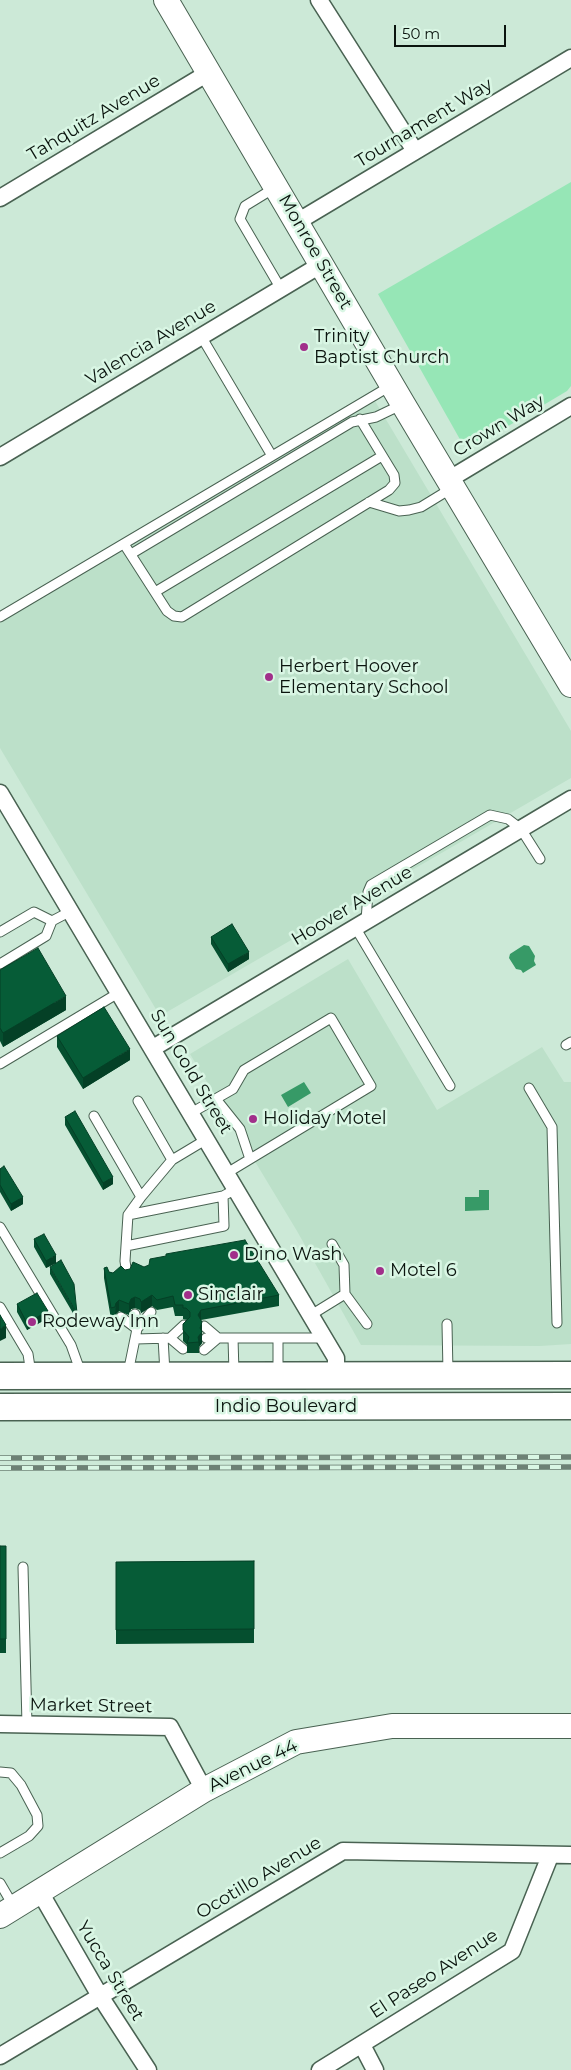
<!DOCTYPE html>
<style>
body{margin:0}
#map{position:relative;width:571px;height:2070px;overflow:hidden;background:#cce9d7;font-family:Montserrat,sans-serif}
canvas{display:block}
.scale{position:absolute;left:394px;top:25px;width:112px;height:22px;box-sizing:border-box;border:2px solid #0a140e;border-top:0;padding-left:6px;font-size:15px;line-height:18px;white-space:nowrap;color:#0a140e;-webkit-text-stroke:4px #d9f6e4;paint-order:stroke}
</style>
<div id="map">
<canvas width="571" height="2070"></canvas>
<div class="scale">50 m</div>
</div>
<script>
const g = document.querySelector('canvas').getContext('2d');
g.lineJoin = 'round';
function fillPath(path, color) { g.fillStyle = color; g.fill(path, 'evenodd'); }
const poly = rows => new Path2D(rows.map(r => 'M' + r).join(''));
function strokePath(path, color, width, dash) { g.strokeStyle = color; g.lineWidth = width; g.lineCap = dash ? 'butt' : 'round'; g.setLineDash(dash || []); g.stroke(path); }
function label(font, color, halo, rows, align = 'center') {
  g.font = font + ' Montserrat,sans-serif'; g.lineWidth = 5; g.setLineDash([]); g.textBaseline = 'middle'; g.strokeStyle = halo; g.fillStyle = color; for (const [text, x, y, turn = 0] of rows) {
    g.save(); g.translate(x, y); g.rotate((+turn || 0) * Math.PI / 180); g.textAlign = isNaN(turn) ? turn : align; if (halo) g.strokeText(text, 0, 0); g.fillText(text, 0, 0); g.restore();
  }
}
fillPath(poly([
 [375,401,571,731,571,778,160,1016,0,748,0,623],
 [348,959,437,1110,542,1047,564,1082,571,1082,571,1344,540,1346,361,1345,297,1231,190,1054]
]), '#bce0c9');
fillPath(poly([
 [571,182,571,386,567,391,478,444,462,443,378,294]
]), '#96e6b6');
fillPath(poly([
 [524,945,529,946,535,956,534,961,536,965,523,973,521,970,516,969,509,958,510,954],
 [304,1082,311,1093,288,1107,281,1095],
 [479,1190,489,1190,489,1210,465,1211,465,1197,479,1197]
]), '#379a67');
const lane = poly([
 [276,187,245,206,240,219,281,289],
 [201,336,272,456],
 [369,502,399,511,409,510,421,507,452,488],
 [124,544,167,611,174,616,182,617,389,490,395,483,394,475,360,419],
 [131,554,352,422,376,417,403,404],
 [155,592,382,456],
 [0,617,392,385],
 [366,921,368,892,371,885,490,815,508,819,521,829,540,859],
 [355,927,450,1086],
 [0,932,34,912,52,921],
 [0,964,46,936,52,921,71,911],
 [566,1045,571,1042],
 [0,1064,120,992],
 [529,1088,552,1127,557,1323],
 [216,1099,240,1129,250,1159],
 [138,1101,172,1160],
 [191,1113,233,1089,244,1070,331,1018,371,1086,227,1173],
 [94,1116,141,1197],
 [128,1215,223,1196],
 [0,1227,71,1345,81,1373],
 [332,1244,344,1265,345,1294,367,1324],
 [126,1246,224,1226,223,1196,236,1189],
 [127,1275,125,1261,128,1215,141,1197,172,1160,207,1139],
 [0,1307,28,1354,31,1374],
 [311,1315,345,1294],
 [121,1317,137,1329,151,1312],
 [447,1324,448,1372],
 [204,1326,218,1338,206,1338],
 [163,1338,165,1373],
 [170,1338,183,1349],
 [233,1338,234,1373],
 [136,1339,170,1338,184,1325],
 [204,1350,218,1338,324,1338],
 [128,1373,137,1329,135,1314],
 [278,1373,278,1338],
 [23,1567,27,1725],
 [0,1772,11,1773,21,1785,37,1815,38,1826,29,1836,0,1853],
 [0,1883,14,1907]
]);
const street = poly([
 [319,0,415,151],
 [0,198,208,73],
 [297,222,571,58],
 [0,457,322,264],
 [448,480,571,406],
 [0,793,336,1358,336,1375],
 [153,1048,571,799],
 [0,1724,170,1727,204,1790],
 [40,1892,100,1996,148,2070],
 [362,2045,375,2070],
 [0,2056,343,1851,571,1855],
 [320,2070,512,1951,550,1856]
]);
const secondary = poly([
 [166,0,403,404,571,685],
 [0,1916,204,1790,296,1742,392,1726,571,1726]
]);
const primary = poly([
 [0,1376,571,1375],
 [0,1407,571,1406]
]);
strokePath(lane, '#496252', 11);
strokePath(street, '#496252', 19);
strokePath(secondary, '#496252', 26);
strokePath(primary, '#496252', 29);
strokePath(lane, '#fff', 9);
strokePath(street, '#fff', 16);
strokePath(secondary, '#fff', 24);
strokePath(primary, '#fff', 26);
const rail = poly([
 [0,1458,571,1457],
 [0,1468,571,1467]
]);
strokePath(rail, '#6d8175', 5.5);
strokePath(rail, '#d9f6e4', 4, [11]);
fillPath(poly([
 [211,937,249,959,228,972,211,944],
 [0,970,66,1010,3,1047,0,1041],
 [57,1036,130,1060,83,1089,57,1047],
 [65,1117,113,1184,103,1190,65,1125],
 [0,1169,23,1204,11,1211,0,1192],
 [34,1239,56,1263,46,1268,34,1247],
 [50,1267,77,1313,77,1320,50,1274],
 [144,1267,279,1295,279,1306,201,1320,202,1343,199,1347,199,1353,187,1353,187,1345,183,1341,183,1324,187,1320,183,1319,183,1316,175,1316,173,1307,157,1310,152,1306,141,1313,140,1310,135,1308,131,1309,129,1315,119,1311,116,1314,115,1318,111,1319,104,1278,104,1268,109,1272,113,1273,125,1270],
 [17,1304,48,1318,27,1330,17,1312],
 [0,1546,6,1546,6,1653,0,1653],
 [254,1561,254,1643,116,1644,116,1562]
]), '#054f2f');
fillPath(poly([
 [249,952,249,959,228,972,228,964],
 [66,996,66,1010,3,1047,3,1033],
 [130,1049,130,1060,83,1089,83,1078],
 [113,1177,113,1184,103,1190,103,1183],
 [23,1197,23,1204,11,1211,11,1204],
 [56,1255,56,1263,46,1268,46,1261],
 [152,1295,152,1306,141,1313,141,1302],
 [135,1297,135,1308,131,1309,129,1315,129,1304,131,1299],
 [119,1300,119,1311,116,1314,115,1318,116,1303],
 [201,1310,201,1320,198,1315],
 [48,1311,48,1318,27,1330,27,1323],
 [202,1322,202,1343,199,1347,198,1337,200,1328],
 [6,1325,6,1338,0,1341,0,1329]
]), '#044026');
const building = poly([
 [232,924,249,952,228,964,211,937,232,924],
 [38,948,66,996,3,1033,0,1028,0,970,38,948],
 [104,1007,130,1049,83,1078,57,1036,104,1007],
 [75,1111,113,1177,103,1183,65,1117,75,1111],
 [4,1166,23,1197,11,1204,0,1185,0,1169,4,1166],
 [44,1234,56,1255,46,1261,34,1239,44,1234],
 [245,1240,279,1295,201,1310,198,1315,202,1322,200,1328,202,1332,198,1337,199,1342,187,1343,189,1337,183,1330,183,1324,190,1317,190,1312,186,1308,183,1308,183,1305,175,1305,173,1296,157,1300,152,1295,141,1302,140,1299,135,1297,131,1299,129,1304,119,1300,116,1303,115,1307,111,1308,104,1268,107,1267,109,1272,113,1273,121,1266,125,1270,130,1269,133,1262,144,1267,149,1265,150,1259,166,1256,166,1254,245,1240],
 [61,1260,74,1284,77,1313,50,1267,61,1260],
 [37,1293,48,1311,27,1323,17,1304,37,1293],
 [0,1315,6,1325,0,1329,0,1315],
 [0,1546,6,1546,6,1639,0,1639,0,1546],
 [254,1561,254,1629,116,1630,116,1562,254,1561]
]);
fillPath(building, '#065c37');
strokePath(building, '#044026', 1);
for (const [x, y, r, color] of [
 [304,347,5,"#a12f8a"],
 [269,677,5,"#a12f8a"],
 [253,1119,5,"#a12f8a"],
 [234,1255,5,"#a12f8a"],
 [380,1271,5,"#a12f8a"],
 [188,1295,5,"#a12f8a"],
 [32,1322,5,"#a12f8a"]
]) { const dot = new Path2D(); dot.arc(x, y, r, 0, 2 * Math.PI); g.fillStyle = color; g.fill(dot); strokePath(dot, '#d9f6e4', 2); }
label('18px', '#0a140e', '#d9f6e4', [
 ["Tahquitz Avenue",94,118,-31],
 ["Tournament Way",424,123,-31],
 ["Monroe Street",315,252,60],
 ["Valencia Avenue",151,343,-31],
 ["Crown Way",499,426,-31],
 ["Hoover Avenue",352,906,-31],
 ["Sun Gold Street",191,1072,59],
 ["Indio Boulevard",286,1407],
 ["Market Street",91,1706,1],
 ["Avenue 44",253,1766,-26],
 ["Ocotillo Avenue",259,1878,-31],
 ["Yucca Street",110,1971,59],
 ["El Paseo Avenue",434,1974,-33]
]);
label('18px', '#0a140e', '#d9f6e4', [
 ["Trinity",314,337],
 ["Baptist Church",314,358],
 ["Herbert Hoover",279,667],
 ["Elementary School",279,688],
 ["Holiday Motel",263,1119],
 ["Dino Wash",244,1255],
 ["Motel 6",390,1271],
 ["Sinclair",198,1295],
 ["Rodeway Inn",42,1322]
], 'left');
</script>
